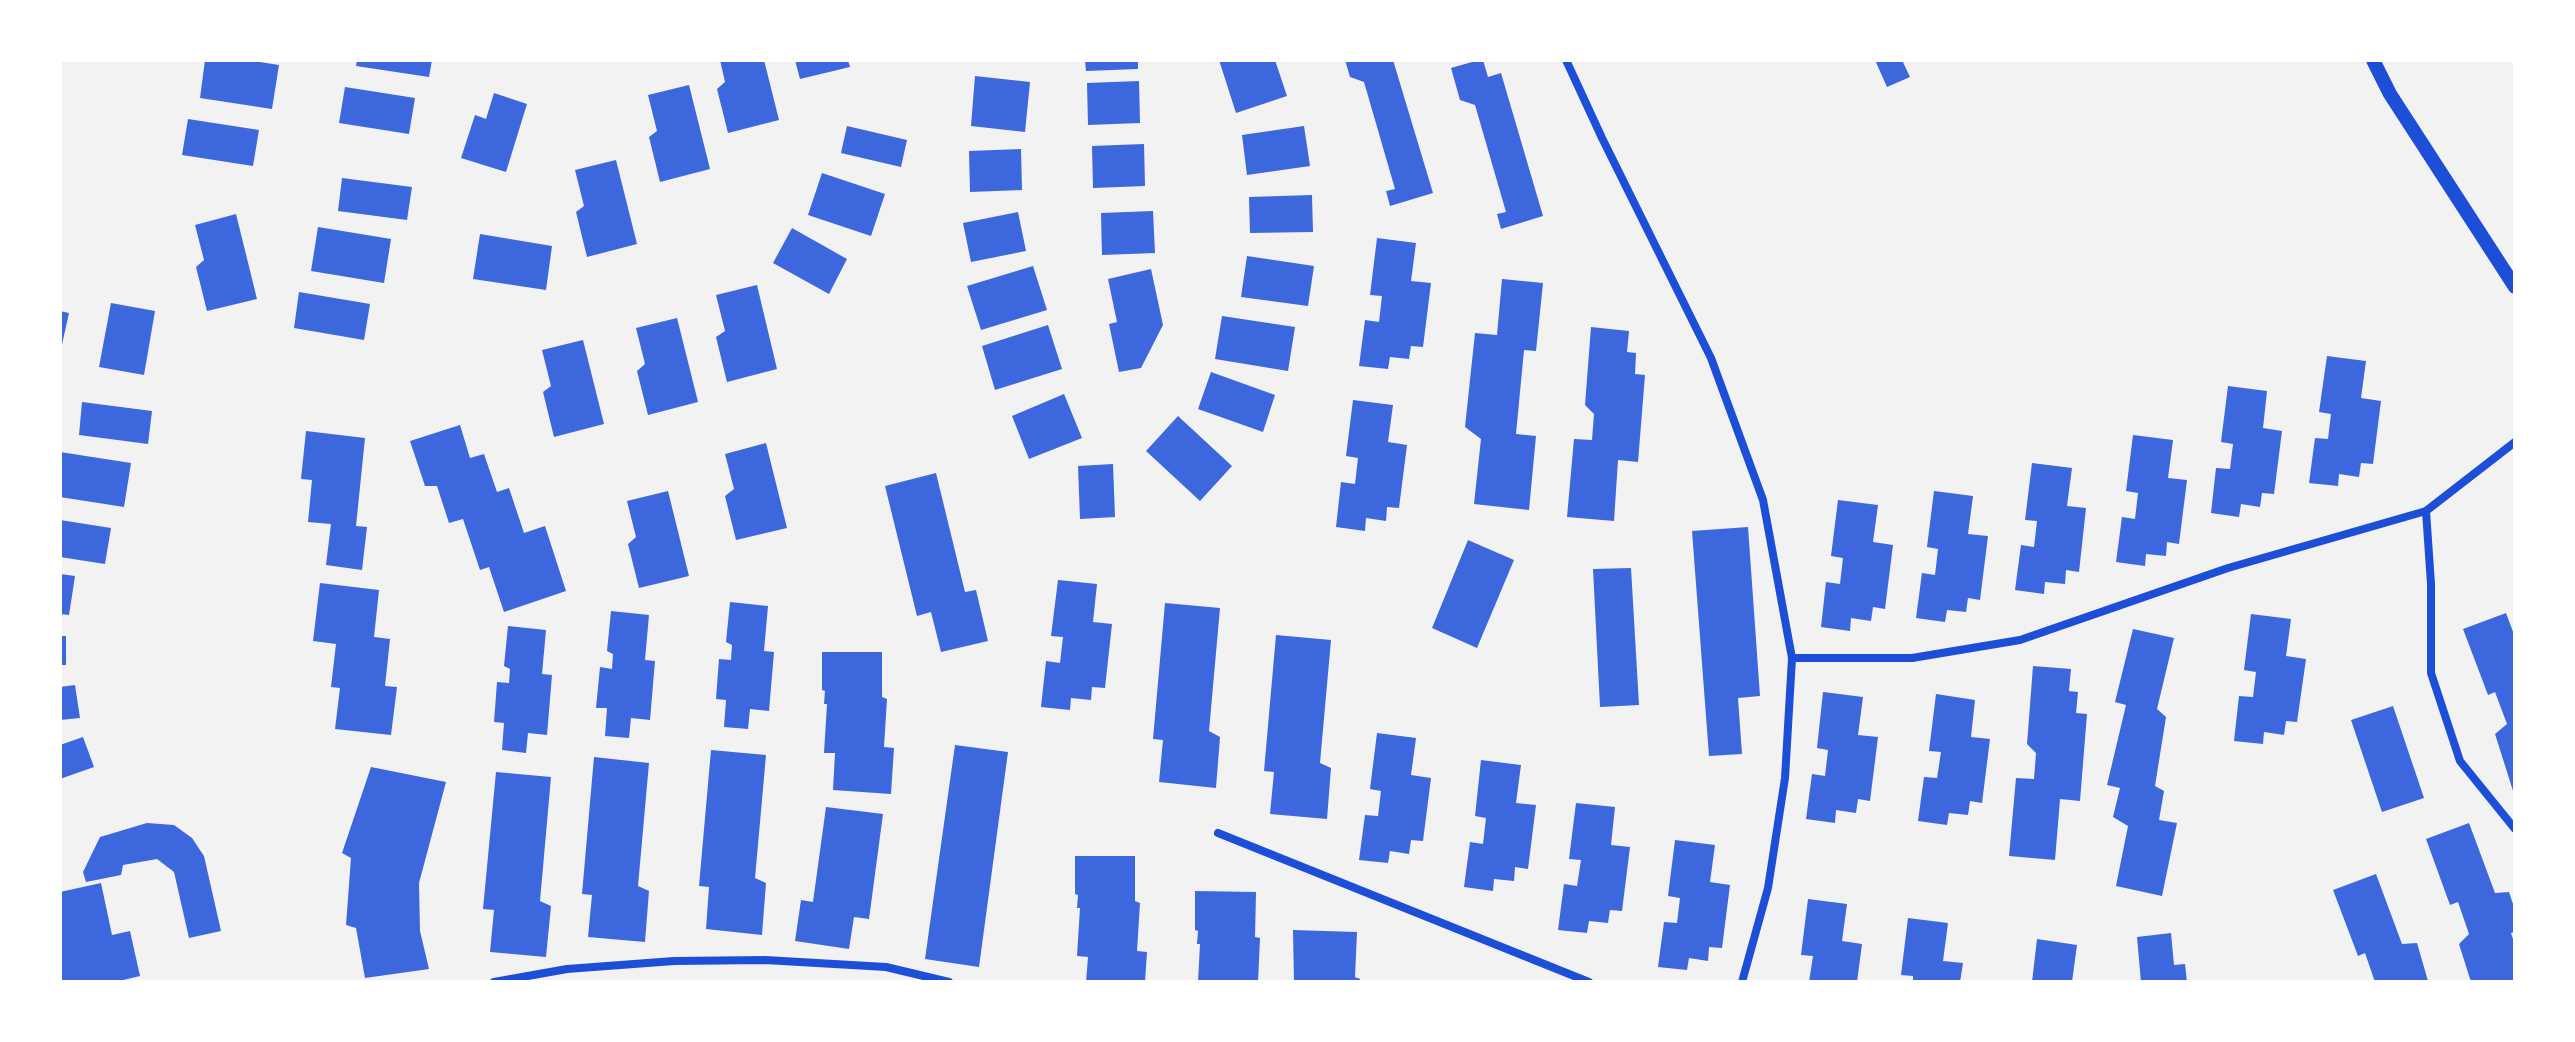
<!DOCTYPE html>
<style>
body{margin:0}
#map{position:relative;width:2575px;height:1042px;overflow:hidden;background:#f2f2f2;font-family:"Noto Serif",serif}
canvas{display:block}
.frame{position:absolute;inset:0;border:62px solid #fff;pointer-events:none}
</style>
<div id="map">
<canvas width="2575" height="1042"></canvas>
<div class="frame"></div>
</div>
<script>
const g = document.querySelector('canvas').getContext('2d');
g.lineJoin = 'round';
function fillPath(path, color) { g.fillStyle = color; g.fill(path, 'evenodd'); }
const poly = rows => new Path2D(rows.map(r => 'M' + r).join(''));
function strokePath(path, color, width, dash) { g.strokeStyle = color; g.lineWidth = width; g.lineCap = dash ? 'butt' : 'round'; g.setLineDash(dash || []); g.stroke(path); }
fillPath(poly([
 [205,60,247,60,279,65,272,109,200,98],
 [357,60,432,60,429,77,356,66],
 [720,60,764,60,779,120,728,133,717,89,725,82],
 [795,60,848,60,850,67,800,79],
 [1085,60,1138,60,1138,69,1086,71],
 [1219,60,1275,60,1287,96,1236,113],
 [1345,60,1393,60,1433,193,1390,206,1386,191,1395,189,1364,82,1350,77],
 [1479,60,1483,60,1488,77,1501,73,1543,216,1501,229,1497,214,1506,212,1475,105,1460,100,1451,68],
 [1875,60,1902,60,1910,77,1887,87],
 [975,76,1030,82,1025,132,971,126],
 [1139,81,1140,123,1088,125,1087,83],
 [689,85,710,169,660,182,649,137,657,131,648,95],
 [345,87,415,98,409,134,339,123],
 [494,93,527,104,506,172,461,158,475,115,486,119],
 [188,119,259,130,253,166,182,155],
 [847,126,907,140,901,167,841,153],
 [1304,126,1310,166,1247,175,1242,135],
 [1144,144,1145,186,1093,188,1092,146],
 [1021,149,1022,190,970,192,969,151],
 [616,160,637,244,587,257,576,212,584,206,575,170],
 [822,173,885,194,871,236,808,215],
 [342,178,412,187,407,220,338,211],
 [1312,195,1313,232,1250,233,1249,197],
 [1153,211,1155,253,1102,255,1101,213],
 [1018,212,1026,251,971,262,963,223],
 [236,214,257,299,207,311,196,267,204,260,195,225],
 [318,227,391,239,384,283,311,271],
 [792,228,847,259,829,294,773,263],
 [480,234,552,246,546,290,473,279],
 [1377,238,1416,243,1411,281,1431,283,1423,347,1411,346,1409,359,1390,357,1388,369,1359,366,1365,320,1379,322,1382,296,1370,295],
 [1247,256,1314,266,1308,306,1241,297],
 [1033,266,1047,310,981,330,967,286],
 [1151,269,1163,325,1141,368,1119,372,1109,324,1117,322,1108,279],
 [1502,279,1543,283,1536,351,1524,350,1516,434,1536,436,1529,510,1474,504,1481,439,1465,427,1475,333,1497,335],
 [757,285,777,369,727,382,716,337,725,331,716,295],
 [299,292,370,304,364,340,294,328],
 [111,303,155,311,144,375,99,367],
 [60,311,69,313,61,349,60,349],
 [1222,316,1295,327,1288,371,1215,359],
 [677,318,698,402,648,415,637,371,645,364,636,328],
 [1048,325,1062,369,995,390,982,346],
 [1591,327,1629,331,1627,352,1636,353,1635,374,1645,375,1638,462,1618,460,1614,521,1567,517,1574,439,1592,440,1594,414,1585,405],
 [583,340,604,424,554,437,543,392,551,386,542,350],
 [2327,356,2366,361,2361,398,2381,401,2373,464,2361,463,2359,477,2339,474,2338,486,2309,483,2315,438,2328,439,2331,414,2319,412],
 [1211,372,1275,395,1263,432,1198,409],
 [2228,386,2267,391,2263,428,2282,431,2274,494,2262,493,2260,507,2241,504,2239,517,2211,513,2216,468,2230,469,2233,444,2221,442],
 [1064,394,1082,438,1029,459,1012,416],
 [1353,400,1393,405,1388,442,1407,445,1399,508,1387,507,1386,521,1366,518,1365,531,1336,527,1341,482,1355,484,1358,458,1346,456],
 [82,402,152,411,148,444,79,435],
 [1178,416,1232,466,1200,501,1146,451],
 [460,425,470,458,484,454,497,492,509,488,524,533,545,526,566,591,504,612,489,567,480,570,463,519,449,523,437,486,425,486,410,441],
 [306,431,365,438,356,526,367,527,362,570,326,565,331,524,308,522,312,480,301,479],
 [2133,435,2173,440,2168,478,2187,480,2179,544,2167,542,2166,556,2146,554,2145,566,2116,562,2122,517,2135,519,2138,493,2126,491],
 [766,443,787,528,736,540,725,496,734,489,725,454],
 [60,452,131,463,124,507,60,497],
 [2032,463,2072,468,2067,506,2086,508,2079,572,2066,570,2065,584,2045,582,2044,594,2015,590,2021,545,2034,547,2037,521,2025,520],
 [1113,464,1115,517,1080,519,1078,466],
 [936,473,965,592,976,590,988,641,941,652,931,612,917,616,885,486],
 [668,491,689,576,639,588,628,544,636,537,627,501],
 [1934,491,1973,496,1968,534,1988,536,1980,600,1968,598,1966,612,1947,610,1945,622,1916,618,1922,573,1935,575,1938,549,1927,547],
 [1838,500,1878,505,1873,542,1893,545,1885,609,1873,607,1871,621,1851,618,1850,631,1821,627,1826,582,1840,584,1843,558,1831,556],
 [60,520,111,528,105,564,60,557],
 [1748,527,1760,696,1738,698,1742,754,1709,756,1692,531],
 [1468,540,1514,560,1477,648,1432,628],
 [1631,568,1639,705,1600,707,1593,569],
 [60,574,75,576,69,615,60,614],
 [1058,580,1097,584,1093,622,1112,624,1105,688,1092,687,1091,700,1071,698,1070,710,1041,707,1046,661,1060,663,1063,637,1051,636],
 [320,583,379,590,374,637,390,639,385,686,397,687,391,735,335,729,340,688,331,687,336,644,313,641],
 [730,602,768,606,764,651,774,652,769,711,750,709,748,729,724,727,726,700,716,699,719,659,731,660,732,645,726,642],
 [1165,603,1220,608,1209,731,1220,737,1216,788,1159,782,1163,740,1153,739],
 [611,611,649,615,645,660,655,661,650,720,631,718,629,738,605,736,607,708,596,708,600,667,612,669,613,654,607,651],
 [2506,613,2515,637,2514,794,2495,734,2507,724,2495,692,2488,695,2463,629],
 [2251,614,2291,619,2286,656,2306,659,2297,722,2286,721,2284,735,2264,732,2263,744,2234,741,2239,696,2253,697,2256,672,2244,670],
 [508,626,546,630,542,674,552,675,547,735,528,733,526,753,502,750,504,723,494,722,497,682,509,683,510,669,504,666],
 [2133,629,2174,638,2157,709,2166,717,2155,786,2164,791,2159,820,2177,823,2162,896,2116,886,2128,826,2113,817,2120,788,2107,785,2126,705,2115,702],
 [1276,635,1331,640,1320,763,1331,768,1327,819,1270,814,1274,772,1264,771],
 [60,636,66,636,66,665,60,665],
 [822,652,882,652,882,697,887,699,884,747,894,748,891,794,833,790,835,753,824,753,827,704,824,704,825,691,822,690],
 [2033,666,2071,669,2069,691,2078,692,2076,713,2087,714,2080,801,2060,799,2055,860,2009,856,2016,778,2034,779,2036,753,2027,744],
 [75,685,80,718,60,720,60,687],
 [1823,692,1863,697,1858,735,1878,737,1870,801,1858,799,1856,813,1836,810,1835,823,1806,819,1812,774,1825,776,1828,750,1817,748],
 [1936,694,1975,700,1971,737,1990,739,1982,803,1970,801,1968,815,1949,813,1947,825,1918,821,1924,777,1937,778,1941,752,1929,751],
 [2393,706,2424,798,2382,812,2351,720],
 [1377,733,1416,738,1411,775,1431,778,1423,841,1411,840,1409,854,1390,851,1388,863,1359,860,1365,815,1378,816,1381,791,1370,789],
 [83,737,94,767,60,779,60,745],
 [955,745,1008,752,979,967,925,959],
 [711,750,766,755,755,878,766,883,762,935,706,929,709,887,699,886],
 [594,757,649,763,638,886,649,891,645,942,588,937,592,895,582,894],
 [1481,760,1521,765,1516,803,1536,805,1528,869,1515,867,1514,881,1494,879,1493,891,1464,887,1470,842,1483,844,1486,818,1475,816],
 [371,767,446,782,419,883,420,931,429,969,365,978,356,928,346,925,351,858,342,853],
 [496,772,551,777,540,901,551,906,546,957,490,952,494,910,483,909],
 [1576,803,1615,807,1611,845,1630,847,1622,911,1610,910,1608,923,1589,921,1587,933,1558,930,1564,884,1577,886,1581,860,1569,859],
 [826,807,883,814,869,919,854,917,849,949,795,941,801,900,813,902],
 [147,823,174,825,192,838,204,856,221,931,189,938,174,872,157,859,123,865,121,875,86,882,83,872,100,837],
 [2469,823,2495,893,2509,892,2515,910,2515,932,2511,933,2515,945,2515,982,2471,982,2459,944,2469,934,2458,902,2450,905,2426,839],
 [1675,840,1715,845,1710,882,1730,885,1722,948,1709,947,1708,961,1689,958,1687,970,1658,967,1664,922,1677,923,1680,898,1668,896],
 [1075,856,1135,856,1135,901,1140,903,1137,951,1147,952,1145,982,1086,982,1088,957,1077,956,1080,908,1077,908,1078,895,1075,894],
 [2376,874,2402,944,2417,943,2428,981,2375,982,2365,953,2358,956,2333,890],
 [101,883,112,935,130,931,140,976,115,982,60,982,60,892],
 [1195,891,1256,892,1255,937,1260,938,1258,982,1198,982,1200,944,1197,944,1198,931,1195,930],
 [1808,899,1847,904,1842,941,1862,944,1857,982,1809,982,1813,956,1801,955],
 [1908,918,1948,923,1943,961,1963,963,1960,982,1913,982,1913,976,1901,975],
 [1293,930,1357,932,1355,977,1360,979,1360,982,1294,982],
 [2171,933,2174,965,2185,964,2187,982,2141,982,2137,937],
 [2037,939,2077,945,2072,982,2032,982]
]), '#3d67dc');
strokePath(poly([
 [1566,60,1602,138,1711,358,1763,500,1792,658,1785,778,1768,888,1742,982],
 [2426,511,2431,584,2431,673,2460,761,2515,829],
 [1792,658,1912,658,2020,640,2228,568,2426,511,2515,442],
 [1218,833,1589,982],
 [494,982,567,969,674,961,765,960,886,967,949,982]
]), '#1d4ed8', 8);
strokePath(poly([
 [2373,60,2390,94,2515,287]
]), '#1d4ed8', 14);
</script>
